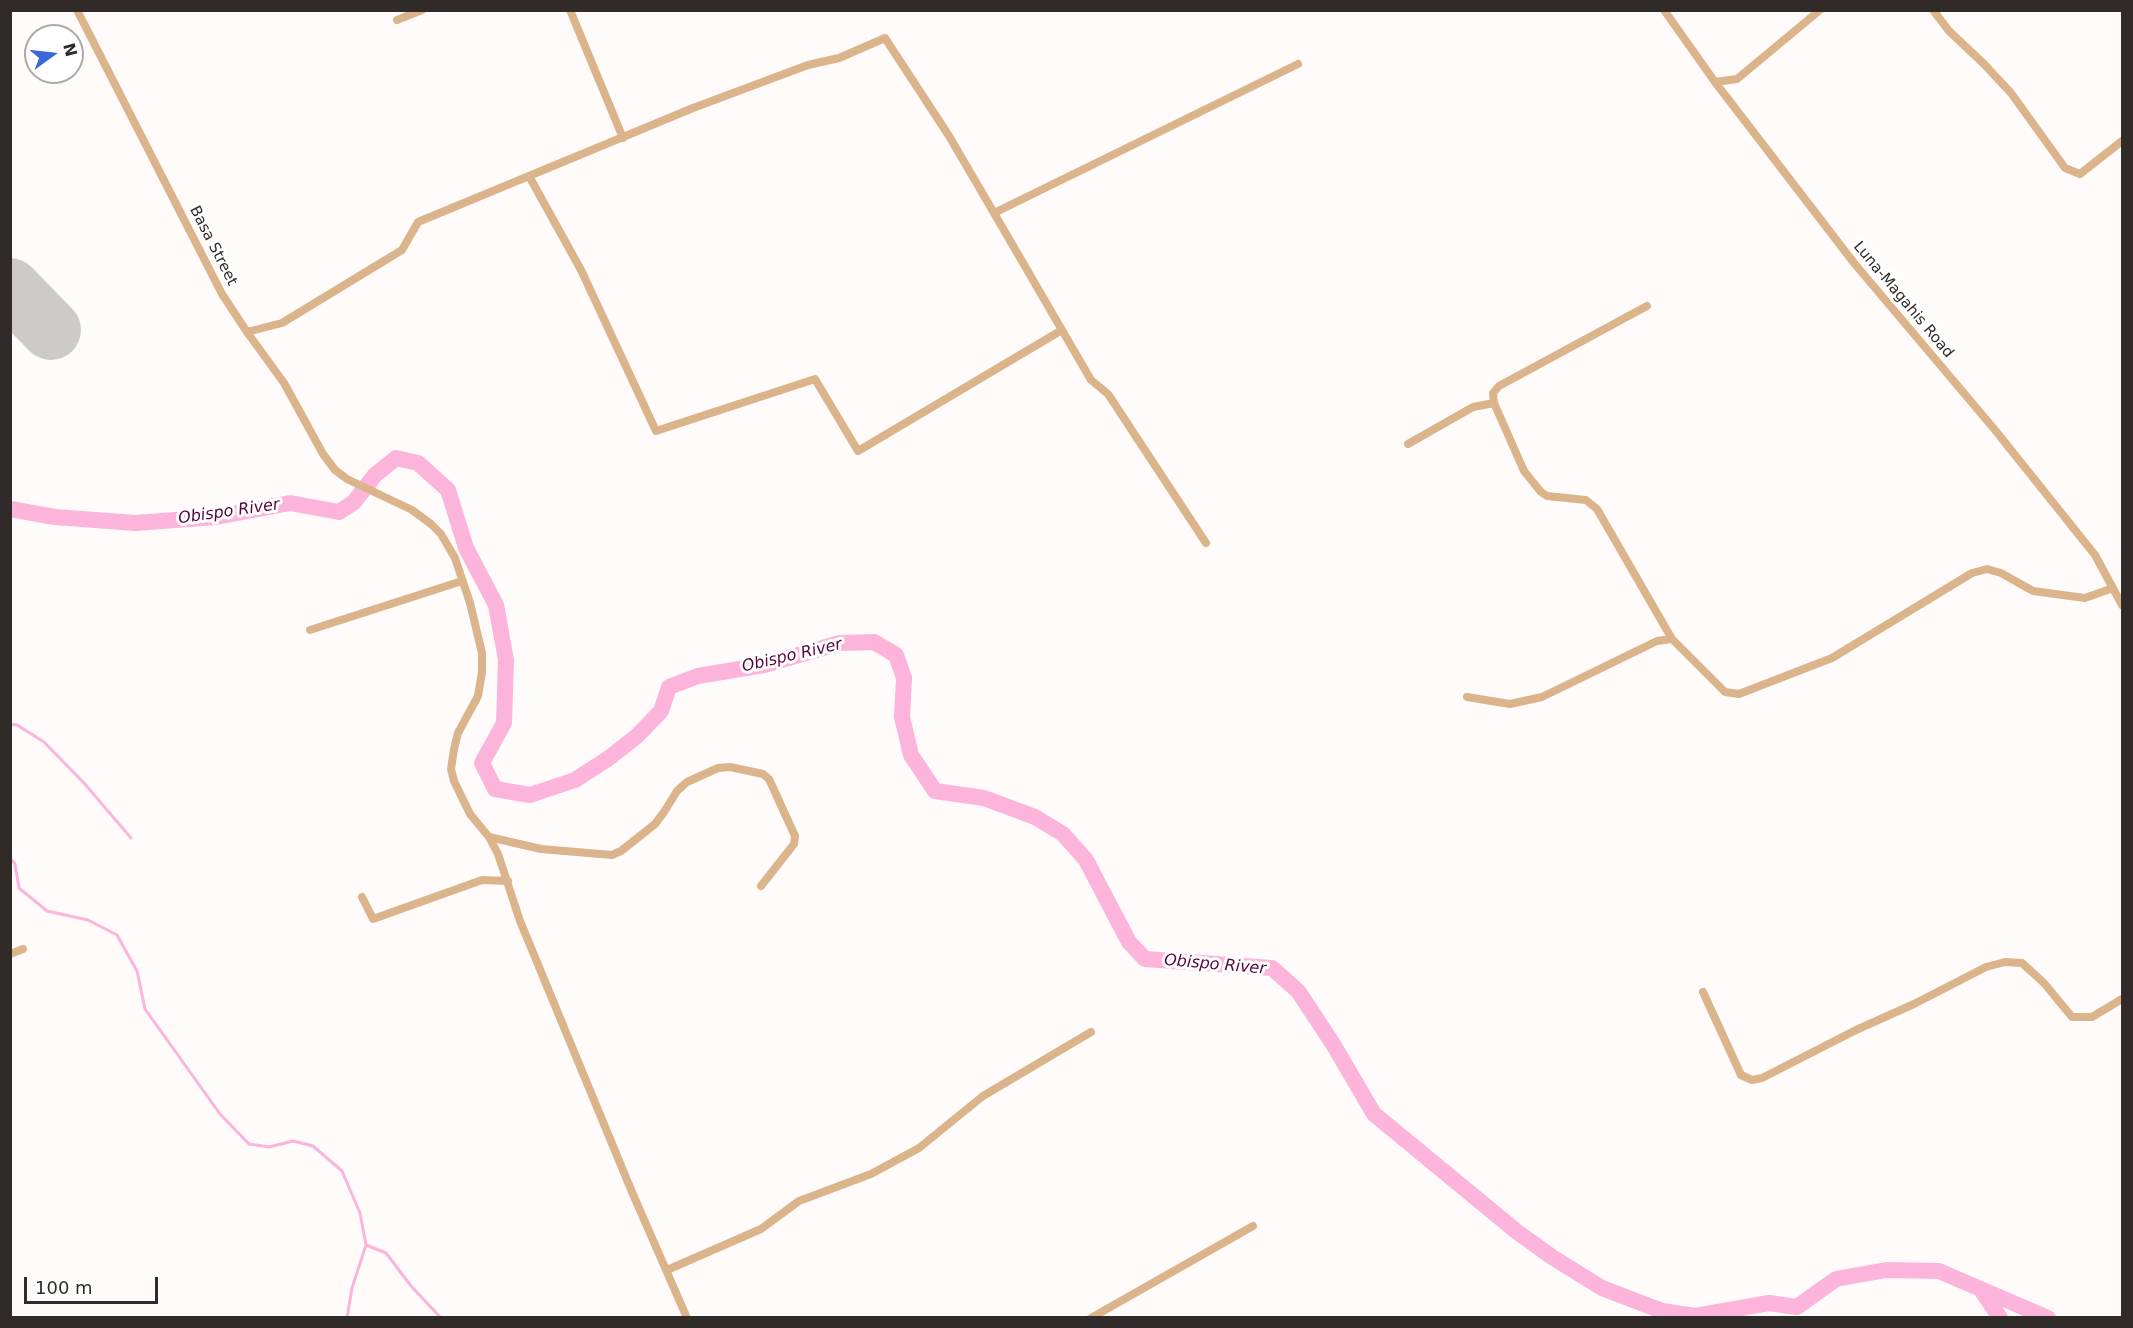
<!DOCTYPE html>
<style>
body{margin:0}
#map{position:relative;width:2133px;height:1328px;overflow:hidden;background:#fefbfa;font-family:"DejaVu Sans",sans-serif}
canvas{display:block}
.frame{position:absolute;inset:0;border:12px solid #302a28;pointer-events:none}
.north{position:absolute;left:24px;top:24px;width:60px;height:60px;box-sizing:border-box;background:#fff;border:2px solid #acaaa9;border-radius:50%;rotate:75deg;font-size:16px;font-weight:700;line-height:24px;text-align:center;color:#302a28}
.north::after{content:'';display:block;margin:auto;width:21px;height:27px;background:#3968d8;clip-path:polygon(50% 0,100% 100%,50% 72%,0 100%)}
.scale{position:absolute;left:24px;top:1277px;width:134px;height:27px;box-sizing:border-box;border:3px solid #302a28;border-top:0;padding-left:8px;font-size:18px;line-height:21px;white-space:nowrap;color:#302a28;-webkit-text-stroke:4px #fff;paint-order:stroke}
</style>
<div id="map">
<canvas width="2133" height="1328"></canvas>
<div class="frame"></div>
<div class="north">N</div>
<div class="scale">100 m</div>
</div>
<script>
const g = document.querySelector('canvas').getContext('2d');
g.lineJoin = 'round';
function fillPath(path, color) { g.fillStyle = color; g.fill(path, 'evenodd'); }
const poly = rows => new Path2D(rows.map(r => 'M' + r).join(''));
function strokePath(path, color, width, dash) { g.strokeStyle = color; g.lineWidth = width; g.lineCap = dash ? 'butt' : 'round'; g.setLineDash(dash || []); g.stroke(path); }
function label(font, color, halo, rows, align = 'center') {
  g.font = font + ' "DejaVu Sans",sans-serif'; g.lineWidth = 6; g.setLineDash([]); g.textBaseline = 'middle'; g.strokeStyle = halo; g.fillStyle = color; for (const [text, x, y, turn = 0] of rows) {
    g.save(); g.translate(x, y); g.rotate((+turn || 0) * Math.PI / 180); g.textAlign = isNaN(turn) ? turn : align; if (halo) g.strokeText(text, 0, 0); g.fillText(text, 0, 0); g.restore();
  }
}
fillPath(poly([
 [10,263,78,333,49,361,11,321]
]), '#fceee9');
strokePath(poly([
 [10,724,17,725,44,742,84,783,131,838],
 [10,858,15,864,19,888,47,911,88,920,117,935,137,971,145,1009,220,1114,249,1144,269,1147,293,1141,313,1146,342,1171,360,1213,366,1245,352,1288,347,1318],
 [366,1245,386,1253,411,1286,441,1318]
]), '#fcb4db', 3);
strokePath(poly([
 [10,509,55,517,135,523,216,517,290,503,339,512,354,502,375,475,396,458,418,463,448,490,466,548,496,605,506,660,504,723,482,763,495,789,530,795,575,780,609,758,637,736,661,711,669,687,698,676,764,665,840,643,874,642,896,655,904,678,902,717,911,755,935,791,984,798,1035,817,1063,834,1086,860,1129,942,1145,959,1272,968,1298,991,1333,1044,1374,1114,1516,1231,1552,1257,1602,1288,1662,1311,1695,1316,1769,1303,1797,1307,1836,1279,1886,1270,1939,1271,2048,1318],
 [1982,1291,2000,1318]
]), '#fcb4db', 16);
strokePath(poly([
 [10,288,51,330]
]), '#cecaca', 60);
strokePath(poly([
 [77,10,222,294,247,332,284,383,323,454,335,470,347,479,412,510,431,524,441,534,455,558,470,603,482,653,482,672,478,696,458,733,454,749,451,769,454,781,470,814,489,837,498,854,520,921,632,1192,687,1318],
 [570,10,623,138],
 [1664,10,1715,82,1854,263,1995,430,2095,555,2122,605],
 [1933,10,1949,31,1984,64,2011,93,2065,168,2080,174,2122,141],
 [397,20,422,10],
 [1715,82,1737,79,1820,10],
 [529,176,581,270,656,431,815,379,858,451,1062,330],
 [994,213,1091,380,1108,394,1206,543],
 [247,332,282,323,402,250,418,222,693,108,808,65,839,58,885,38,949,136,994,213,1298,64],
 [1494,403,1493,393,1499,386,1647,306],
 [1408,444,1473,407,1494,403,1524,471,1541,492,1547,496,1586,500,1597,509,1672,639],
 [310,630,462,581],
 [1467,697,1510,704,1542,697,1657,641,1672,639,1725,692,1739,694,1832,658,1972,573,1987,569,2001,573,2033,591,2085,598,2113,588],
 [489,837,541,849,612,855,621,851,655,824,664,812,677,791,687,782,718,768,730,767,763,774,769,779,795,836,794,844,761,886],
 [362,897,373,919,482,880,508,881],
 [10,954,23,949],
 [1703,992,1741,1075,1752,1080,1762,1078,1856,1030,1914,1004,1986,967,2005,962,2022,963,2044,983,2072,1017,2092,1017,2122,999],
 [667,1270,761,1229,799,1201,871,1174,919,1148,983,1096,1091,1032],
 [1091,1318,1253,1226]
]), '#dbb48c', 8);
label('15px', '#302a28', '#fff', [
 ["Basa Street",213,246,63],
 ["Luna-Magahis Road",1903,300,50]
]);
label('italic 16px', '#57033d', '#fff', [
 ["Obispo River",229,512,-8],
 ["Obispo River",792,656,-13],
 ["Obispo River",1215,965,5]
]);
</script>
